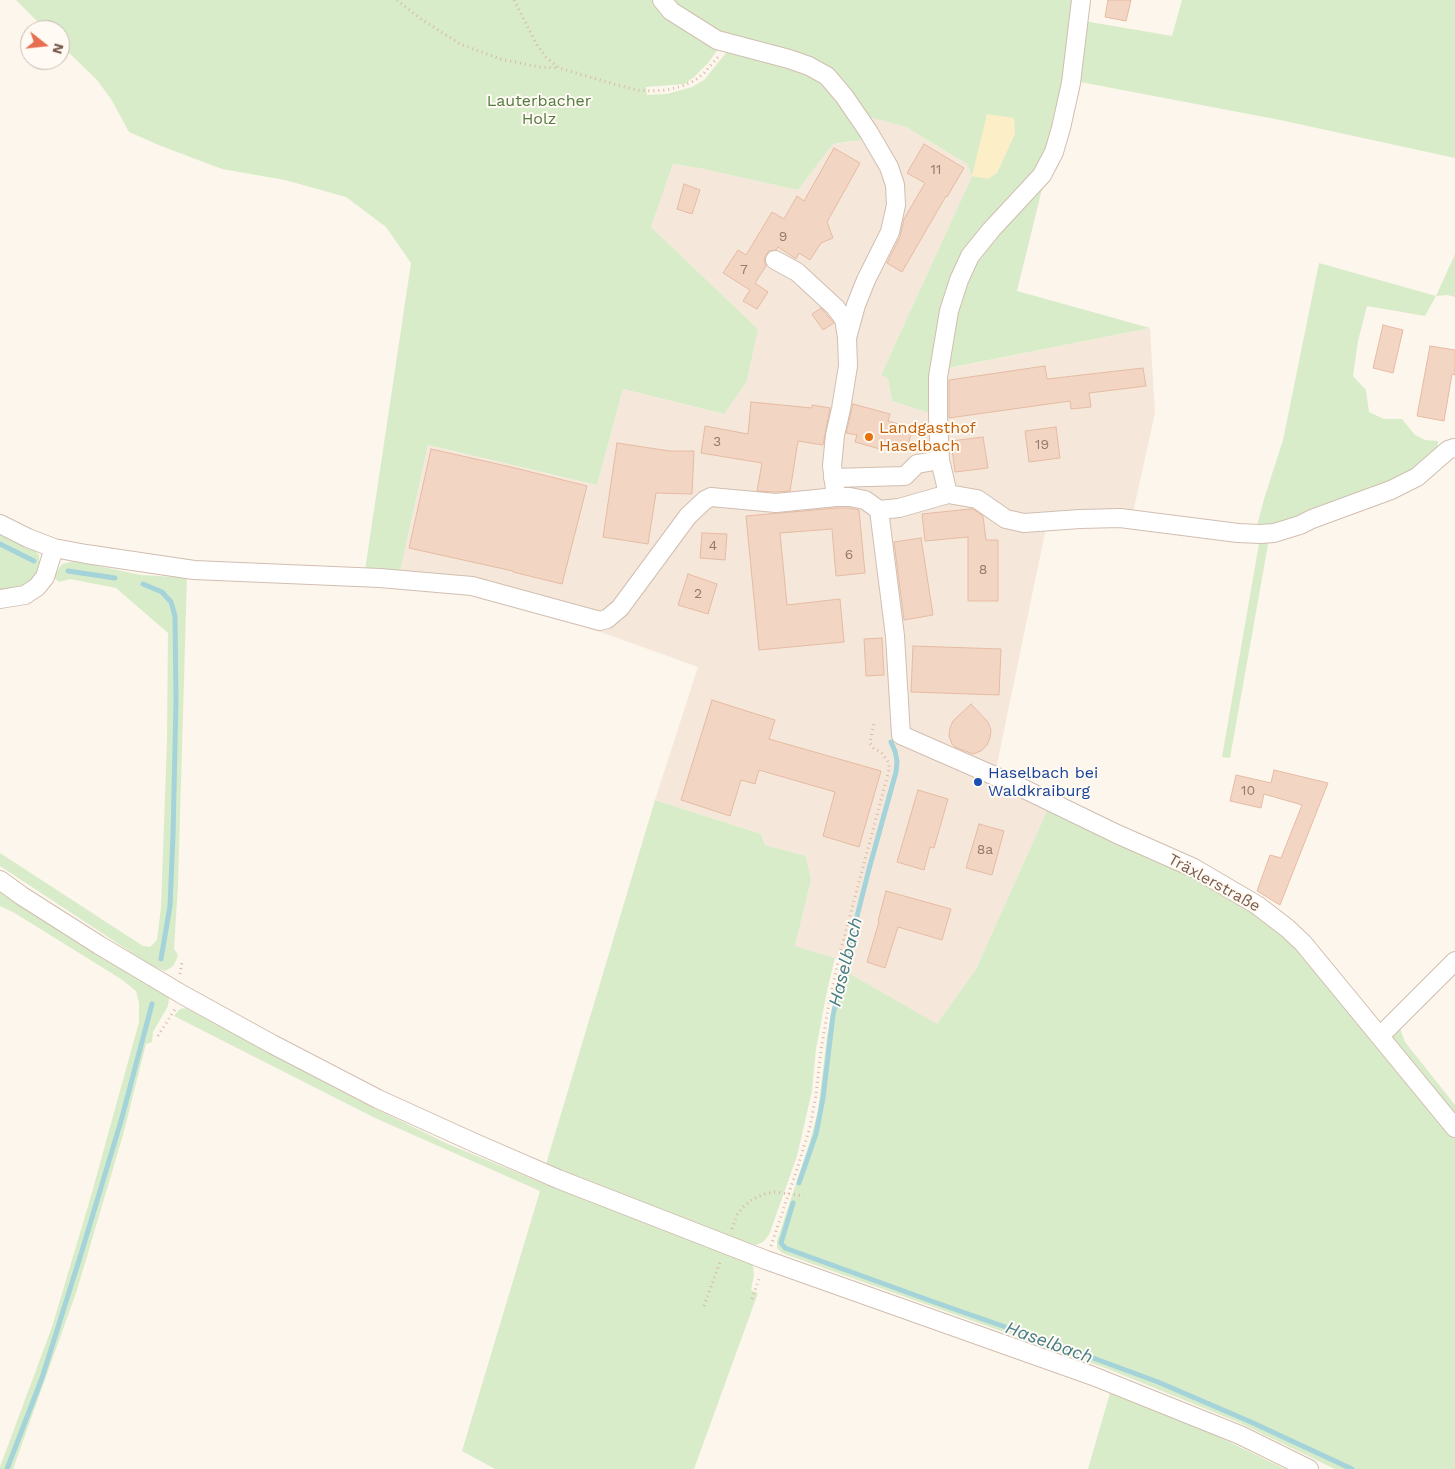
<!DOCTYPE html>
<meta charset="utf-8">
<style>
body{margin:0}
#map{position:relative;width:1455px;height:1469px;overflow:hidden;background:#fdf6ec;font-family:"Work Sans",sans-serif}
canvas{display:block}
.north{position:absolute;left:20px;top:20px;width:50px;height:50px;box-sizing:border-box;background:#fffaf3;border:1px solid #cabbb1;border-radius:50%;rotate:106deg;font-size:14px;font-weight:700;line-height:20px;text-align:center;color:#7a5c4d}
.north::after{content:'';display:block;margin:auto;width:18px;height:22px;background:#e76f51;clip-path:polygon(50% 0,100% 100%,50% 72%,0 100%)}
</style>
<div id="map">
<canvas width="1455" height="1469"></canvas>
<div class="north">N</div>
</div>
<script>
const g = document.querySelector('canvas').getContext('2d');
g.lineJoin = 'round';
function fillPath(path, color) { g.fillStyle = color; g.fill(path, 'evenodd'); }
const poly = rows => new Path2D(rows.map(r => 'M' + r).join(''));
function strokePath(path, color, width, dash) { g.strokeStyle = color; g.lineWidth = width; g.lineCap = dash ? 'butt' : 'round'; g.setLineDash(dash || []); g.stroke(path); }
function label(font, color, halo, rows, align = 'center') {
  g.font = font + ' "Work Sans",sans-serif'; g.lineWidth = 4; g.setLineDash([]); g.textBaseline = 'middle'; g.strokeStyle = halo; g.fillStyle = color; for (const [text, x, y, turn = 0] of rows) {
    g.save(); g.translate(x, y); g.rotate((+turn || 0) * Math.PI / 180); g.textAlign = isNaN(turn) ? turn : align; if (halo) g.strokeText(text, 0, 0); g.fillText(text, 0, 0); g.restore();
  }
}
fillPath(poly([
 [865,116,906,127,967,164,972,176,881,375,888,379,892,401,929,413,931,372,1150,328,1155,413,1133,513,1046,528,996,769,1054,796,976,969,937,1025,852,975,842,961,795,946,811,880,806,856,765,845,761,834,655,800,698,667,609,635,525,607,400,572,428,445,597,485,623,389,723,414,747,381,758,329,651,227,673,164,699,168,798,190,833,144,852,142]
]), '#f5e8da');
fillPath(poly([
 [16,0,659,0,722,44,708,63,695,76,685,84,646,87,647,95,667,94,692,87,704,80,730,48,821,76,863,137,861,140,833,144,798,190,699,168,673,164,651,227,758,329,747,381,724,414,623,389,597,485,428,445,400,572,365,570,411,263,386,227,346,197,285,180,222,169,161,146,129,132,111,99,97,80,60,44,60,30,46,30],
 [665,0,1076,0,1066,81,1044,163,971,247,929,413,892,401,888,379,881,375,972,176,967,164,906,127,865,116,831,76,739,43],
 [1182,0,1455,0,1455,158,1280,120,1075,81,1084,21,1172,36],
 [1043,185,1017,291,1150,328,944,369,950,320,973,262],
 [1455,254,1455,297,1447,295,1436,296,1425,316,1367,306,1358,341,1353,376,1366,390,1369,412,1384,419,1402,419,1415,435,1425,440,1438,441,1437,451,1402,481,1306,518,1256,530,1264,499,1283,440,1319,263,1436,296],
 [0,531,31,545,39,555,40,567,37,576,32,582,20,588,0,593],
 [1260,538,1269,539,1230,758,1222,757],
 [74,561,141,575,174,577,187,576,178,885,174,949,178,955,175,963,172,967,165,971,152,966,0,866,0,853,143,946,150,947,157,940,161,908,167,740,168,633,116,588,70,579,59,582,53,577,62,564],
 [655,800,761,834,765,845,806,856,811,880,795,946,835,958,827,991,816,1049,812,1091,797,1156,769,1235,763,1242,756,1245,748,1243,674,1215,546,1164],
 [1047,811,1124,845,1211,886,1256,912,1303,954,1369,1032,1455,1138,1455,1469,1335,1469,1238,1422,1108,1369,790,1256,782,1253,777,1248,777,1241,810,1141,818,1111,827,1036,842,961,852,975,937,1024,976,969],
 [0,890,65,935,165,994,169,998,168,1006,153,1032,152,1042,146,1044,123,1135,77,1290,13,1469,0,1469,0,1467,52,1327,91,1196,139,1022,139,1003,136,991,121,979,13,912,0,906],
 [186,1008,356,1099,448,1144,542,1183,747,1261,753,1266,754,1275,751,1290,758,1293,694,1469,495,1469,462,1451,540,1191,375,1118,174,1016,180,1009],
 [1398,1023,1405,1042,1455,1105,1455,1117,1394,1044,1391,1035],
 [1110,1393,1217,1436,1285,1469,1088,1469]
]), '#d8ecc9');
fillPath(poly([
 [987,114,1014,118,1015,134,997,173,988,179,972,176]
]), '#fcefc7');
strokePath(poly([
 [0,544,34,561],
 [68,571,115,578],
 [143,584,162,592,171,602,175,616,176,702,173,835,170,906,161,959],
 [799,1183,816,1134,823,1098,833,1015,846,960,869,869,896,772,897,761,895,751,891,742],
 [793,1203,781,1243,785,1248,934,1302,1077,1352,1158,1382,1251,1422,1352,1469],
 [7,1469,42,1378,81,1254,121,1121,152,1004]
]), '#a5d3da', 5);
const building = poly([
 [1108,0,1131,0,1126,21,1105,17,1108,0],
 [924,144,964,168,947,197,946,196,902,272,887,263,900,237,904,219,925,183,907,173,924,144],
 [834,148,860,163,827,222,833,238,821,243,810,260,799,253,796,259,778,247,776,250,769,251,766,255,764,260,766,266,755,283,768,292,757,309,743,301,750,290,723,273,738,250,746,255,772,212,784,219,797,196,804,201,834,148],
 [684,184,700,190,692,214,677,209,684,184],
 [821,308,834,323,823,330,812,314,821,308],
 [1383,325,1403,330,1393,373,1373,368,1383,325],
 [1430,346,1455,350,1455,375,1452,374,1444,421,1417,416,1430,346],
 [1045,366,1047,379,1143,368,1146,386,1089,393,1091,407,1071,409,1070,401,949,418,949,380,1045,366],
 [751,402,812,408,812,405,830,408,823,445,798,441,790,491,776,492,757,491,762,463,701,453,705,426,748,434,751,402],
 [853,404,890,414,888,421,913,428,906,451,882,444,880,449,855,442,857,435,846,433,853,404],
 [1056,427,1060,458,1029,462,1025,431,1056,427],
 [983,437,988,468,955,472,951,441,983,437],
 [617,443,670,451,694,451,692,494,656,493,648,544,603,537,617,443],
 [431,449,511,467,587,486,562,584,513,572,513,571,409,548,431,449],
 [837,508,849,508,859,510,865,573,836,576,832,529,780,533,787,605,840,599,844,642,759,650,746,516,837,508],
 [970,509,973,509,983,516,986,540,998,540,998,601,968,601,968,537,925,541,922,514,970,509],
 [702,533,727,534,725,560,700,558,702,533],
 [921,538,933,615,904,620,894,542,921,538],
 [688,574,717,584,708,614,678,605,688,574],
 [882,638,884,675,866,676,864,639,882,638],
 [913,646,1001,649,999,695,911,692,913,646],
 [712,700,775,720,769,739,881,771,859,847,823,836,835,792,759,770,755,784,741,780,730,816,681,800,712,700],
 [971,704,988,722,991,730,990,738,987,745,981,751,973,754,955,747,952,744,949,736,950,728,953,721,971,704],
 [1274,770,1328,783,1280,905,1257,891,1270,855,1281,858,1302,805,1264,794,1261,808,1230,801,1236,775,1271,783,1274,770],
 [918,790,948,799,934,848,930,847,924,870,897,862,918,790],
 [979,824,1004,831,992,875,966,868,979,824],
 [886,891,951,909,942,940,898,927,885,968,867,962,879,922,878,921,886,891]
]);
fillPath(building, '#f3d5c3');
strokePath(building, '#e6bba3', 1);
const minor = poly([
 [662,0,671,11,717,40,789,59,809,66,827,76,844,96,868,131,889,167,895,185,896,205,890,232,866,280,856,305,847,338,848,366,841,409,835,435,832,466,836,497],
 [775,260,797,272,835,307,844,319,847,337],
 [833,478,905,476,917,464,940,460],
 [948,494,940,460,938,416,938,377,949,311,959,280,970,256,991,230,1042,175,1054,152,1061,128,1071,83,1081,0],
 [879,510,899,508,948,494,977,499,1006,519,1024,523,1080,519,1120,518,1238,533,1260,534,1274,533,1300,525,1312,519,1391,490,1417,477,1448,450,1454,448],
 [0,524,28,538,54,548,86,554,194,570,380,578,472,586,600,621,607,619,620,608,688,516,705,500,711,497,776,503,836,497,850,497,865,500,879,510,895,636,901,735,1020,787,1117,834,1194,868,1257,905,1287,928,1303,943,1455,1128],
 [0,599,25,595,37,587,45,577,54,548],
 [0,880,22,896,99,945,183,995,272,1044,378,1099,475,1143,558,1179,766,1260,1093,1376,1240,1435,1309,1469],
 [1380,1036,1455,961]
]);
strokePath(minor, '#d1beb0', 20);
strokePath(poly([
 [397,0,421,19,460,44,500,59,539,67,559,68],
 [514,0,537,45,546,57,559,68,617,85,636,90,651,91,667,90,682,86,694,81,704,73,719,56],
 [180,974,182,962],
 [158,1036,175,1009],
 [732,1229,737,1215,743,1207,753,1199,764,1194,775,1192,804,1196],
 [771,1246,797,1169,810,1127,816,1095,821,1050,830,998,840,953,889,770,889,763,881,752,874,749,870,743,874,723],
 [752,1299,760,1276],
 [704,1306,720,1262]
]), '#d9b8a5', 3, [1, 4]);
strokePath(minor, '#fff', 18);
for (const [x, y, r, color] of [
 [869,437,5,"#e8710a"],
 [978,782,5,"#1a4fb4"]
]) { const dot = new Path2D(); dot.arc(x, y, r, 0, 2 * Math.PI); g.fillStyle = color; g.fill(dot); strokePath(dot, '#fffaf3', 2); }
label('14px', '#987a6a', null, [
 ["11",936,170],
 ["9",783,237],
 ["7",744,270],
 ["3",717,442],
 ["19",1042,445],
 ["4",713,546],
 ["6",849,555],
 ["8",983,570],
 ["2",698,594],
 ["10",1248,791],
 ["8a",985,850]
]);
label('16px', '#537a41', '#fffaf3', [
 ["Lauterbacher",539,101],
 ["Holz",539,119]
]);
label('16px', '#c56008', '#fffaf3', [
 ["Landgasthof",879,428],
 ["Haselbach",879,446]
], 'left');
label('16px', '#164399', '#fffaf3', [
 ["Haselbach bei",988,773],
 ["Waldkraiburg",988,791]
], 'left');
label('16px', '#7a5c4d', '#fffaf3', [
 ["Träxlerstraße",1214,883,29]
]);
label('italic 18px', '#437c86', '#fffaf3', [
 ["Haselbach",846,962,-76],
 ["Haselbach",1049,1343,20]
]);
</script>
